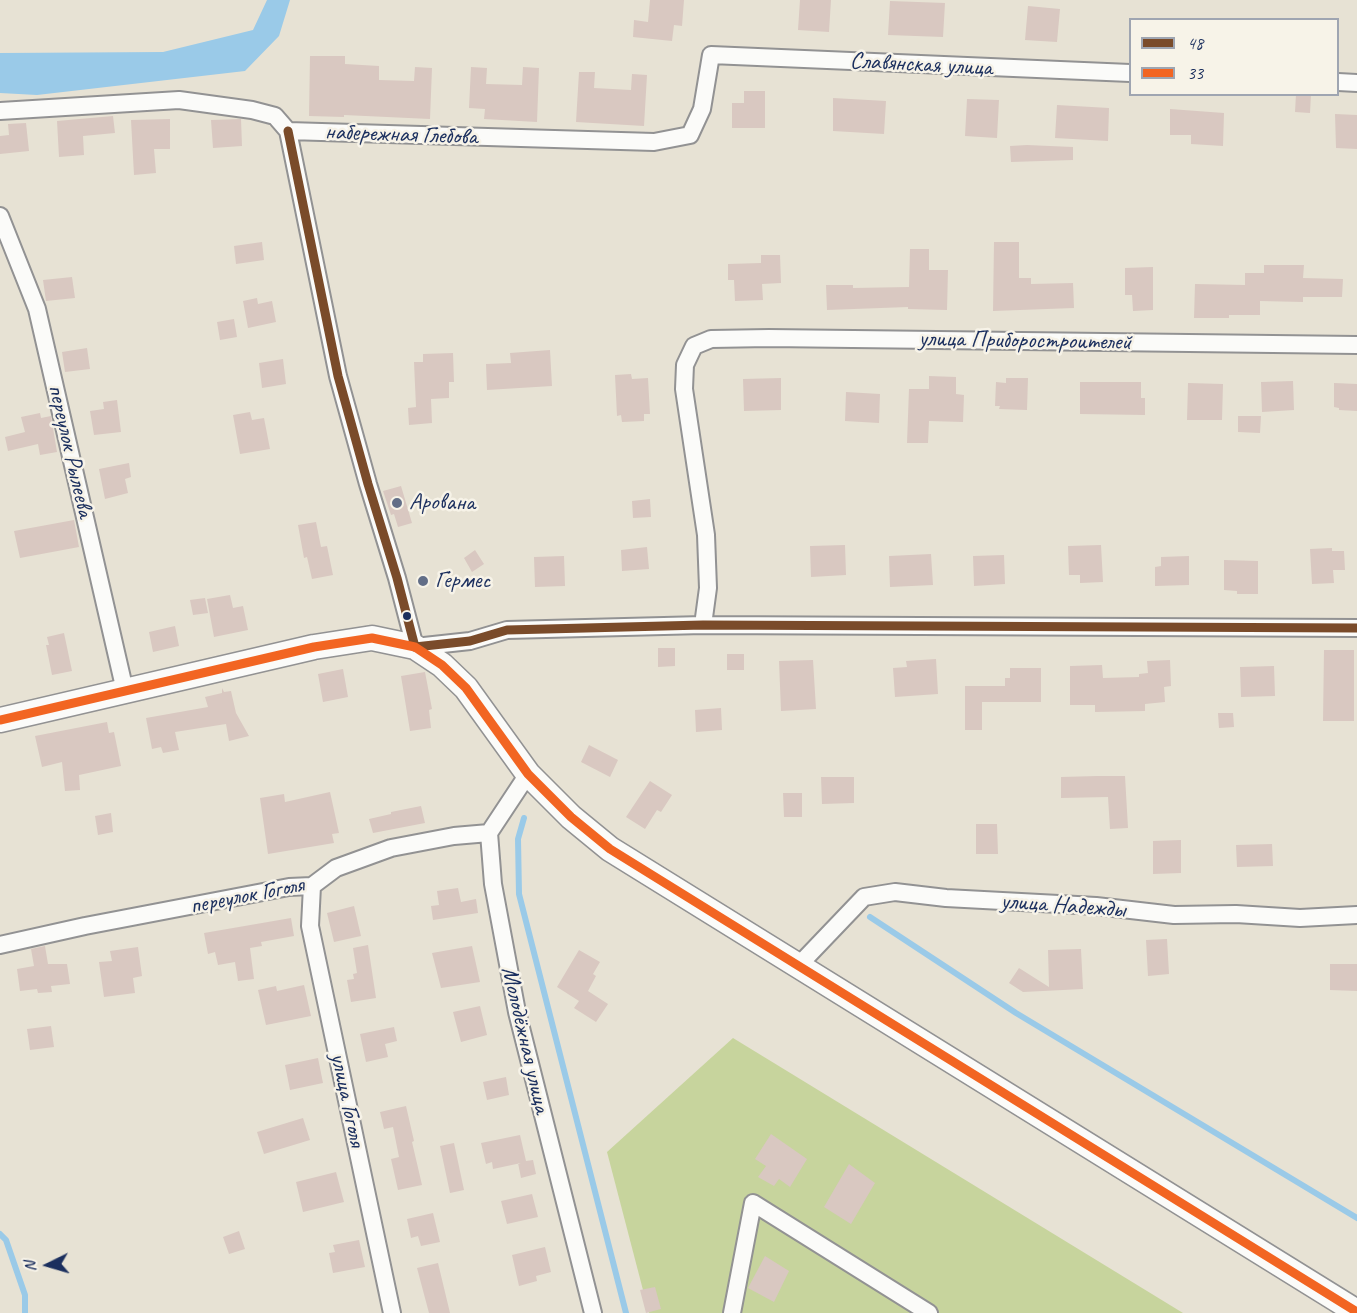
<!DOCTYPE html>
<meta charset="utf-8">
<style>
body{margin:0}
#map{position:relative;width:1357px;height:1313px;overflow:hidden;background:#e7e2d4;font-family:Caveat,sans-serif}
canvas{display:block}
.legend{position:absolute;left:1129px;top:18px;width:210px;height:78px;box-sizing:border-box;background:#f7f3e8;border:2px solid #9fa5b1;margin:0;padding:8px 10px;list-style:none;font-size:18px;color:#1b2f5e}
.legend li{display:flex;align-items:center;gap:12px;height:30px}
.legend b{width:30px;border:2px solid #9fa5b1}
.north{position:absolute;left:18px;top:1235px;width:60px;height:60px;-webkit-text-stroke:4px #f7f3e8;paint-order:stroke;rotate:265deg;font-size:16px;font-weight:700;line-height:24px;text-align:center;color:#1b2f5e}
.north::after{content:'';display:block;margin:auto;width:21px;height:27px;background:#1b2f5e;clip-path:polygon(50% 0,100% 100%,50% 72%,0 100%)}
</style>
<div id="map">
<canvas width="1357" height="1313"></canvas>
<ul class="legend">
<li><b style="height:8px;background:#7a4b2a"></b>48</li>
<li><b style="height:8px;background:#f26522"></b>33</li>
</ul>
<div class="north">N</div>
</div>
<script>
const g = document.querySelector('canvas').getContext('2d');
g.lineJoin = 'round';
function fillPath(path, color) { g.fillStyle = color; g.fill(path, 'evenodd'); }
const poly = rows => new Path2D(rows.map(r => 'M' + r).join(''));
function strokePath(path, color, width, dash) { g.strokeStyle = color; g.lineWidth = width; g.lineCap = dash ? 'butt' : 'round'; g.setLineDash(dash || []); g.stroke(path); }
function label(font, color, halo, rows, align = 'center') {
  g.font = font + ' Caveat,sans-serif'; g.lineWidth = 5; g.setLineDash([]); g.textBaseline = 'middle'; g.strokeStyle = halo; g.fillStyle = color; for (const [text, x, y, turn = 0] of rows) {
    g.save(); g.translate(x, y); g.rotate((+turn || 0) * Math.PI / 180); g.textAlign = isNaN(turn) ? turn : align; if (halo) g.strokeText(text, 0, 0); g.fillText(text, 0, 0); g.restore();
  }
}
fillPath(poly([
 [733,1038,1183,1313,649,1313,607,1152]
]), '#c7d49d');
fillPath(poly([
 [267,0,290,0,279,36,245,71,37,95,0,93,0,53,163,52,253,30]
]), '#9acae8');
strokePath(poly([
 [524,818,518,839,519,894,626,1313],
 [870,917,1016,1013,1357,1218],
 [0,1234,6,1240,25,1295,25,1313]
]), '#9acae8', 6);
fillPath(poly([
 [650,0,684,0,682,26,674,25,672,41,633,37,634,20,648,22],
 [800,0,831,0,829,32,798,30],
 [890,1,945,3,943,37,888,35],
 [1028,6,1060,9,1057,42,1025,40],
 [310,56,345,56,345,64,379,66,379,80,414,81,415,67,432,68,430,119,344,115,344,117,309,116],
 [471,67,487,68,486,84,522,85,523,67,539,68,537,122,484,119,485,109,469,108],
 [579,72,595,72,594,88,631,90,632,74,647,75,644,126,576,122],
 [744,91,765,91,765,128,732,128,732,103,744,103],
 [1296,94,1311,94,1310,113,1295,112],
 [833,98,886,101,884,134,833,131],
 [967,99,999,100,997,138,965,136],
 [1057,105,1109,108,1108,141,1055,138],
 [1170,109,1224,113,1223,146,1191,144,1191,135,1170,135],
 [1335,114,1357,115,1357,149,1336,148],
 [113,116,115,133,83,136,84,155,59,157,57,121],
 [170,119,170,149,154,149,156,173,134,175,131,120],
 [241,119,242,146,213,148,211,120],
 [26,123,29,151,0,154,0,136,9,135,8,124],
 [1027,145,1073,147,1073,160,1011,162,1010,146],
 [262,242,264,260,236,264,234,246],
 [994,242,1019,242,1019,278,1031,278,1031,284,1073,283,1074,308,993,311],
 [910,249,929,249,929,270,948,270,947,310,908,309,908,307,827,310,826,285,853,285,853,288,909,287],
 [761,255,780,255,781,283,762,284,763,300,735,301,734,280,728,280,728,264,761,263],
 [1264,265,1304,265,1303,278,1343,279,1342,297,1303,297,1303,302,1260,301,1260,315,1229,315,1229,318,1194,318,1195,284,1245,285,1245,273,1264,273],
 [1153,267,1153,310,1133,311,1132,295,1125,295,1125,268],
 [72,277,75,298,46,301,43,280],
 [257,298,258,304,272,301,276,322,248,328,243,301],
 [234,319,237,337,220,340,217,322],
 [87,348,90,369,65,372,62,352],
 [550,350,552,386,487,390,486,364,511,363,510,353],
 [453,353,454,382,449,382,449,398,431,399,432,423,409,425,408,408,416,407,414,362,423,362,423,354],
 [283,359,286,384,262,388,259,363],
 [631,374,632,379,648,378,650,414,644,414,644,421,622,422,621,415,617,416,615,375],
 [929,376,956,377,956,394,964,395,963,422,929,421,928,443,907,443,909,389,929,389],
 [781,378,781,410,744,411,743,379],
 [1006,378,1028,378,1027,410,999,409,1000,406,995,406,996,382,1006,383],
 [1293,381,1294,410,1262,412,1261,382],
 [1080,382,1141,382,1141,398,1145,398,1145,415,1080,414],
 [1188,383,1223,384,1222,420,1187,420],
 [1334,383,1357,384,1357,411,1339,410,1339,408,1334,407],
 [846,392,880,394,879,423,845,421],
 [117,400,121,432,94,435,90,411,104,409,103,402],
 [250,412,252,420,264,418,270,449,240,454,233,415],
 [40,413,41,418,51,416,57,452,40,455,38,444,8,451,5,437,25,432,21,417],
 [1238,416,1261,416,1260,433,1238,432],
 [129,463,131,477,125,479,128,493,105,499,99,469],
 [401,486,412,523,398,527,394,514,391,515,383,491],
 [650,499,651,517,633,518,632,501],
 [74,520,79,547,20,558,14,531],
 [316,522,321,547,327,546,333,575,312,579,307,557,304,558,298,525],
 [845,545,846,575,811,577,810,546],
 [1101,545,1103,582,1080,583,1080,575,1069,575,1068,546],
 [647,547,649,569,622,571,621,550],
 [1332,548,1332,551,1344,551,1345,570,1333,570,1334,583,1312,584,1310,549],
 [475,550,484,564,472,572,464,558],
 [931,554,933,585,890,587,889,556],
 [1004,555,1005,584,974,586,973,556],
 [564,556,565,586,535,587,534,557],
 [1189,556,1189,585,1155,586,1155,567,1161,566,1161,557],
 [1224,560,1258,561,1258,594,1237,594,1237,591,1224,590],
 [230,595,233,608,243,606,248,630,214,637,207,599],
 [205,598,208,613,193,615,190,600],
 [175,626,179,646,153,652,149,632],
 [64,633,72,671,52,675,46,645,49,645,47,637],
 [658,648,675,648,675,666,658,667],
 [1324,650,1354,650,1354,721,1323,721],
 [727,654,744,654,744,670,727,670],
 [936,659,938,694,895,697,893,668,907,667,906,661],
 [813,660,816,709,781,711,779,661],
 [1170,660,1171,686,1164,687,1165,702,1145,704,1145,711,1095,712,1095,705,1070,705,1070,666,1102,665,1103,678,1139,677,1139,674,1148,673,1147,661],
 [1274,666,1275,696,1241,697,1240,667],
 [1010,668,1041,668,1041,702,982,702,982,730,965,730,965,686,1005,686,1005,678,1010,678],
 [343,669,348,697,323,702,318,674],
 [425,672,432,709,429,710,431,728,410,731,401,676],
 [222,688,224,692,231,691,236,713,249,736,229,741,226,724,175,732,179,750,163,753,161,747,152,749,146,718,208,707,205,697,222,693],
 [721,708,722,730,696,732,695,710],
 [1218,713,1233,713,1234,727,1219,728],
 [107,722,109,733,114,732,121,766,79,775,80,790,65,791,62,762,42,767,35,736],
 [589,745,618,760,610,777,581,762],
 [1097,776,1125,776,1128,828,1110,829,1108,797,1061,798,1061,777],
 [821,777,854,777,854,803,822,804],
 [650,781,672,795,661,812,657,810,645,829,626,817],
 [330,792,339,833,332,834,334,843,268,854,260,798,284,794,285,802],
 [783,793,802,793,802,817,784,817],
 [421,806,425,823,373,833,369,819,391,814,391,812],
 [111,813,113,832,98,835,95,816],
 [976,824,997,824,998,854,976,854],
 [1181,840,1181,873,1153,874,1153,841],
 [1272,844,1273,866,1237,867,1236,845],
 [458,888,461,902,476,899,478,913,433,920,431,906,439,905,437,891],
 [354,906,361,936,334,942,327,913],
 [291,918,294,936,261,942,262,946,250,948,254,979,238,981,235,962,218,965,215,952,208,954,204,933],
 [1167,939,1169,974,1148,976,1146,940],
 [368,945,376,998,351,1002,347,980,354,979,353,974,357,973,353,948],
 [45,946,48,964,67,964,70,984,51,986,52,992,38,993,37,989,20,991,17,969,34,966,31,949],
 [472,946,480,982,441,988,432,953],
 [138,947,142,976,133,978,135,993,104,997,99,962,112,961,110,951],
 [1081,949,1083,989,1023,992,1009,983,1019,968,1049,987,1048,950],
 [579,950,600,962,593,974,596,976,588,991,608,1004,596,1022,574,1008,579,1001,557,987],
 [1330,964,1357,964,1357,991,1330,990],
 [304,985,311,1016,266,1025,258,990,276,986,277,991],
 [480,1006,487,1035,461,1042,453,1012],
 [51,1026,54,1047,30,1050,27,1029],
 [394,1027,397,1041,385,1044,388,1057,366,1062,360,1034],
 [318,1058,323,1083,290,1090,285,1065],
 [506,1077,509,1095,487,1100,483,1082],
 [406,1106,414,1141,412,1142,422,1185,398,1190,391,1159,399,1157,393,1127,384,1129,380,1112],
 [303,1118,310,1140,264,1154,257,1132],
 [771,1134,807,1159,790,1187,779,1179,774,1186,758,1177,766,1166,755,1159],
 [520,1135,526,1161,533,1160,536,1174,521,1178,518,1163,521,1163,493,1169,492,1162,486,1164,481,1143],
 [454,1143,464,1190,450,1193,440,1146],
 [849,1164,875,1183,851,1224,824,1207],
 [336,1172,344,1202,303,1212,296,1182],
 [532,1194,538,1217,507,1224,501,1201],
 [433,1213,440,1242,421,1246,418,1236,411,1238,407,1219],
 [239,1231,245,1249,229,1254,223,1237],
 [359,1240,365,1267,333,1273,329,1253,335,1252,333,1245],
 [545,1247,551,1272,536,1276,537,1281,519,1286,512,1255],
 [765,1256,789,1271,774,1302,748,1288],
 [438,1263,450,1313,429,1313,417,1268],
 [655,1287,661,1309,646,1313,640,1290]
]), '#d9c8c1');
const street = poly([
 [1338,82,1357,83],
 [0,111,179,100,252,110,275,116,288,131,654,142,690,135,702,109,711,55,1130,73],
 [288,131,338,376,368,484,397,578,415,647,470,641,507,630,703,625,1357,628],
 [0,216,37,309,125,691],
 [703,625,708,588,706,535,684,389,685,365,694,346,711,339,769,338,1357,345],
 [528,774,489,833,493,884,517,1012,593,1313],
 [312,886,310,926,392,1313],
 [0,945,85,926,289,887,312,886,336,868,391,848,454,836,489,833],
 [799,965,864,897,895,892,946,898,1096,906,1174,915,1236,914,1300,918,1357,915],
 [732,1313,753,1203,929,1313]
]);
const secondary = poly([
 [0,720,314,647,372,638,415,647,442,665,466,688,528,774,571,817,610,849,1357,1312]
]);
strokePath(street, '#929293', 20);
strokePath(secondary, '#929293', 27);
strokePath(street, '#fbfbf9', 16);
strokePath(secondary, '#fbfbf9', 24);
strokePath(poly([
 [288,131,338,376,368,484,397,578,415,647,470,641,507,630,703,625,1357,628]
]), '#7a4b2a', 9);
strokePath(poly([
 [0,720,314,647,372,638,415,647,442,665,466,688,528,774,571,817,610,849,1357,1312]
]), '#f26522', 9);
for (const [x, y, r, color] of [
 [397,503,6,"#626e87"],
 [423,581,6,"#626e87"],
 [407,616,5,"#1b2f5e"]
]) { const dot = new Path2D(); dot.arc(x, y, r, 0, 2 * Math.PI); g.fillStyle = color; g.fill(dot); strokePath(dot, '#f7f3e8', 2); }
label('24px', '#1b2f5e', '#f7f3e8', [
 ["Славянская улица",921,65,3],
 ["набережная Глебова",401,135,2],
 ["улица Приборостроителей",1025,341,1],
 ["переулок Рылеева",70,451,77],
 ["переулок Гоголя",247,896,-11],
 ["улица Надежды",1063,906,4],
 ["Молодёжная улица",525,1040,77],
 ["улица Гоголя",347,1100,78]
]);
label('24px', '#1b2f5e', '#f7f3e8', [
 ["Арована",409,503],
 ["Гермес",435,581]
], 'left');
</script>
